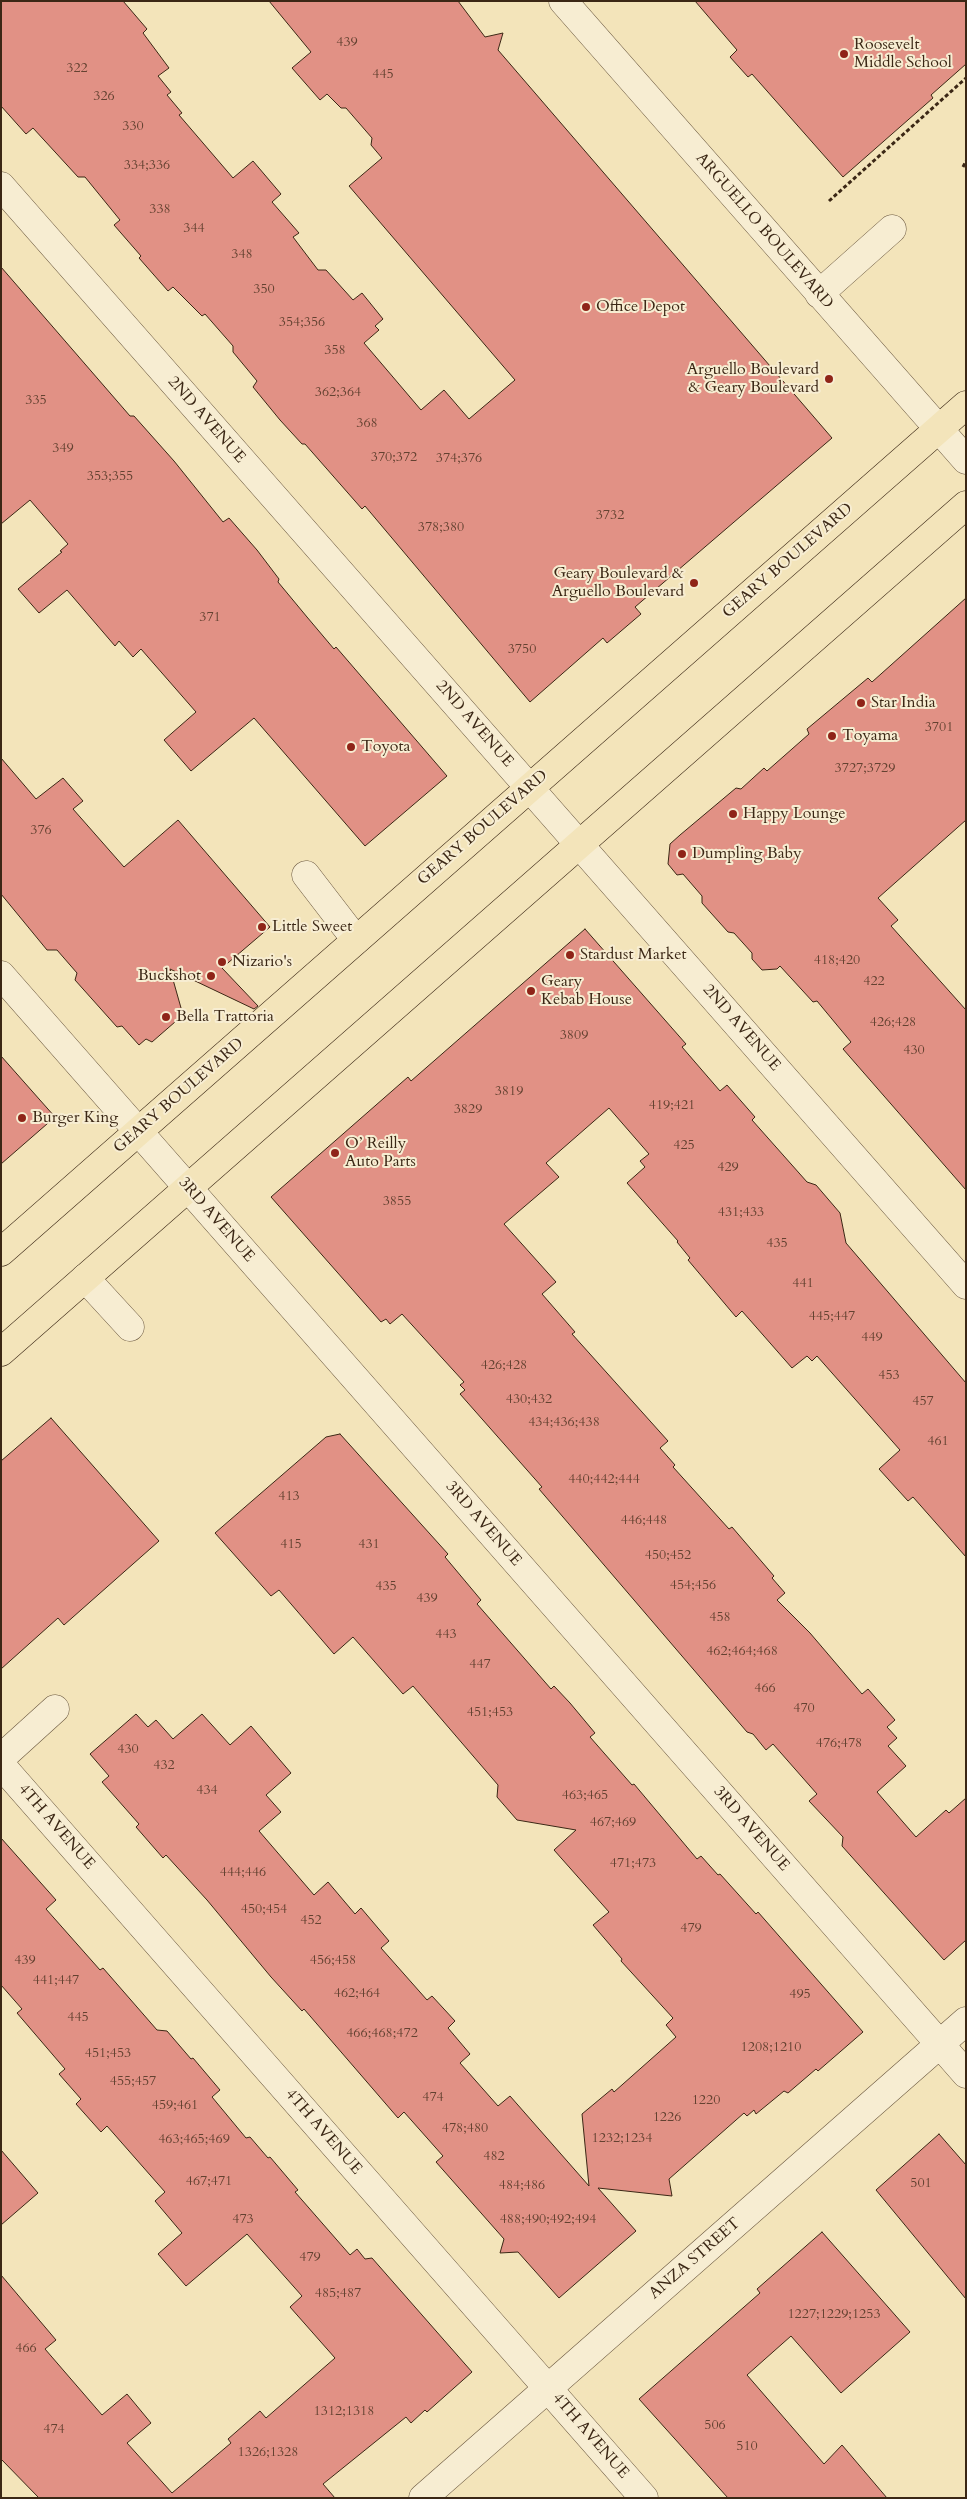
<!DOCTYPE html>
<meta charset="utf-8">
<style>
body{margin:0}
#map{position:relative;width:967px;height:2499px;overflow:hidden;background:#f3e4ba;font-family:Cardo,serif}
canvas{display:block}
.frame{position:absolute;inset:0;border:2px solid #3b2715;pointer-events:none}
</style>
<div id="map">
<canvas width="967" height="2499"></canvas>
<div class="frame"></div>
</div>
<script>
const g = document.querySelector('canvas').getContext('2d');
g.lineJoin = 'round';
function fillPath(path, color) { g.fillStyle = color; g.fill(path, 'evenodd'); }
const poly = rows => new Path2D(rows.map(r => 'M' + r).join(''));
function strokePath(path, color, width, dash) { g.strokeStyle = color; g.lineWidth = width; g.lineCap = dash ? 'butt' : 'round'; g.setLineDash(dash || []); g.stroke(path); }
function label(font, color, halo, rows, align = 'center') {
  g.font = font + ' Cardo,serif'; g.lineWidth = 4; g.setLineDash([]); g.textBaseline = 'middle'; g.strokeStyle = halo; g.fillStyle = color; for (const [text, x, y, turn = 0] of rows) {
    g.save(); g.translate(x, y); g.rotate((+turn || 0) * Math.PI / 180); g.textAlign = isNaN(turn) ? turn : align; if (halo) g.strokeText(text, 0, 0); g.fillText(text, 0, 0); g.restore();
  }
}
const building = poly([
 [1,1,123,1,147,29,143,33,169,68,158,76,171,92,167,95,182,113,179,115,233,178,253,161,281,194,272,202,299,233,293,237,318,270,326,270,353,300,362,293,383,319,375,326,379,330,364,343,421,410,444,390,469,419,515,380,349,186,382,158,371,145,372,138,346,108,341,108,327,94,320,100,292,68,311,52,269,1,458,1,485,37,503,33,498,50,832,438,635,607,641,614,607,643,603,638,530,702,365,506,362,509,305,444,302,444,280,420,253,387,257,381,233,352,233,346,205,314,202,316,173,287,168,291,139,258,141,256,114,225,120,220,85,177,78,177,33,128,26,134,1,106,1,1],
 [695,1,966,1,966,64,931,95,933,98,843,177,752,74,748,77,730,57,737,50,695,1],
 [1,267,130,416,134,416,174,461,223,522,229,518,257,550,279,579,278,582,307,617,334,649,336,647,447,776,365,846,254,718,191,771,164,740,196,712,141,649,133,657,119,641,115,646,67,590,39,613,18,589,62,552,60,551,68,544,30,500,1,524,1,267],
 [966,598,966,820,878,898,898,920,891,926,966,1010,966,1190,843,1049,851,1042,817,1001,813,1002,780,966,777,969,762,970,752,959,752,953,734,933,728,932,702,903,702,896,683,874,677,875,668,864,670,844,680,835,736,788,741,789,764,768,767,771,809,734,807,729,868,678,872,682,966,598],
 [1,758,36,799,63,778,83,801,73,809,124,867,178,820,270,927,222,968,258,1006,254,1009,170,969,183,1015,152,1042,146,1039,139,1045,122,1026,117,1027,75,980,77,973,57,950,47,950,1,894,1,758],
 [585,929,686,1044,682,1047,720,1091,727,1085,755,1117,752,1120,807,1182,816,1185,840,1213,846,1243,966,1383,966,1557,913,1497,908,1501,879,1469,900,1450,817,1356,812,1361,807,1356,792,1368,742,1311,736,1317,688,1260,690,1258,677,1242,678,1241,627,1183,645,1167,640,1161,649,1154,609,1108,546,1163,559,1177,504,1224,556,1282,542,1294,575,1332,572,1334,668,1441,660,1448,675,1465,673,1467,729,1529,732,1527,774,1576,772,1578,785,1593,777,1600,810,1633,862,1694,868,1689,895,1720,887,1727,897,1738,888,1746,906,1766,877,1792,916,1837,946,1810,949,1813,966,1798,966,1940,944,1960,842,1846,843,1837,809,1801,817,1794,773,1744,766,1750,753,1734,747,1732,539,1489,542,1487,460,1394,465,1390,460,1385,464,1382,402,1314,390,1324,386,1319,381,1322,271,1197,408,1077,411,1081,585,929],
 [1,1056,55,1117,1,1164,1,1056],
 [51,1418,159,1541,64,1625,58,1618,1,1669,1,1461,51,1418],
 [340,1434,448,1554,445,1557,481,1600,477,1604,551,1689,554,1686,570,1703,595,1733,590,1737,632,1785,634,1784,697,1859,701,1856,718,1875,720,1874,756,1914,758,1912,863,2032,818,2071,816,2069,788,2093,784,2091,756,2114,754,2110,747,2116,744,2113,669,2179,672,2196,598,2188,636,2231,559,2298,518,2252,500,2253,504,2239,436,2162,443,2156,404,2112,398,2118,304,2009,302,2011,271,1977,207,1900,166,1855,163,1858,136,1827,139,1824,102,1782,109,1776,90,1754,136,1714,148,1727,156,1720,173,1739,202,1714,230,1745,251,1726,291,1773,266,1795,281,1812,259,1831,314,1895,328,1882,355,1914,361,1908,389,1941,381,1948,427,2000,432,1996,455,2021,448,2028,470,2054,460,2063,498,2106,510,2096,589,2186,582,2114,612,2089,614,2092,676,2037,666,2025,673,2018,621,1961,622,1959,593,1925,609,1912,554,1850,576,1830,517,1820,497,1797,498,1785,413,1686,403,1694,353,1637,334,1654,279,1590,271,1596,215,1533,326,1437,340,1434],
 [1,1838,56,1900,46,1909,100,1970,103,1968,157,2030,167,2031,191,2059,193,2058,220,2090,212,2097,246,2138,250,2137,268,2158,270,2157,298,2190,295,2192,350,2255,357,2249,365,2259,372,2258,472,2372,427,2412,425,2410,411,2423,406,2417,323,2484,335,2498,39,2498,1,2459,1,2275,56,2340,45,2349,102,2415,127,2394,151,2423,127,2443,172,2493,231,2443,228,2439,260,2411,266,2418,335,2358,290,2307,302,2296,247,2234,186,2286,158,2254,182,2233,155,2201,165,2192,107,2126,101,2132,76,2104,81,2099,59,2074,65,2069,17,2013,22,2009,1,1985,1,1838],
 [939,2134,966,2165,966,2299,876,2190,939,2134],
 [1,2150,38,2193,1,2225,1,2150],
 [822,2232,910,2332,841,2393,791,2336,747,2375,824,2464,842,2445,887,2498,728,2498,639,2399,760,2293,757,2289,822,2232]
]);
fillPath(building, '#e19185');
strokePath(building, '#3b2715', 1);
const minor = poly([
 [563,1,966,460],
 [1,186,966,1285],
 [819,294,892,229],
 [306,875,356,940],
 [1,975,966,2074],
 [85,1278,130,1327],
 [1,1758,55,1709],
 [1,1765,644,2498],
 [423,2498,966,2021]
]);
const major = poly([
 [1,1252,966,405],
 [1,1352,966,505]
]);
strokePath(minor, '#69563e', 29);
strokePath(major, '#3b2715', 29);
strokePath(poly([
 [963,167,966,161],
 [829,201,966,78]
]), '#3b2715', 3, [4, 2.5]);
strokePath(minor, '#f7edd2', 28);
strokePath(major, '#f3e4ba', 28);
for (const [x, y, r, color] of [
 [844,54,5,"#8f2418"],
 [586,307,5,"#8f2418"],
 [829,379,5,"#8f2418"],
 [694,583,5,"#8f2418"],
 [861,703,5,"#8f2418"],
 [832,736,5,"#8f2418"],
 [351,747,5,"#8f2418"],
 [733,814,5,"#8f2418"],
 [682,854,5,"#8f2418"],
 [262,927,5,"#8f2418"],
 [570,955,5,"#8f2418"],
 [222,962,5,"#8f2418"],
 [211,976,5,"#8f2418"],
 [531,991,5,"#8f2418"],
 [166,1017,5,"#8f2418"],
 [22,1118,5,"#8f2418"],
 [335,1153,5,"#8f2418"]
]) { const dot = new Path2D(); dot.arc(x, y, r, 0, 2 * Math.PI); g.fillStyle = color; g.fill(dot); strokePath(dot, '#f7edd2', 2); }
label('14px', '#644231', null, [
 ["439",347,43],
 ["322",77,69],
 ["445",383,75],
 ["326",104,97],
 ["330",133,127],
 ["334;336",147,166],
 ["338",160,210],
 ["344",194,229],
 ["348",242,255],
 ["350",264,290],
 ["354;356",302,323],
 ["358",335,351],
 ["362;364",338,393],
 ["335",36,401],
 ["368",367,424],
 ["349",63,449],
 ["370;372",394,458],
 ["374;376",459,459],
 ["353;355",110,477],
 ["3732",610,516],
 ["378;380",441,528],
 ["371",210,618],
 ["3750",522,650],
 ["3701",939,728],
 ["3727;3729",865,769],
 ["376",41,831],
 ["418;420",837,961],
 ["422",874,982],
 ["426;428",893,1023],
 ["3809",574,1036],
 ["430",914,1051],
 ["3819",509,1092],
 ["419;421",672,1106],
 ["3829",468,1110],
 ["425",684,1146],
 ["429",728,1168],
 ["3855",397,1202],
 ["431;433",741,1213],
 ["435",777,1244],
 ["441",803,1284],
 ["445;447",832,1317],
 ["449",872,1338],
 ["426;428",504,1366],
 ["453",889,1376],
 ["430;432",529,1400],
 ["457",923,1402],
 ["434;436;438",564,1423],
 ["461",938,1442],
 ["440;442;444",604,1480],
 ["413",289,1497],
 ["446;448",644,1521],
 ["415",291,1545],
 ["431",369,1545],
 ["450;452",668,1556],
 ["454;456",693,1586],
 ["435",386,1587],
 ["439",427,1599],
 ["458",720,1618],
 ["443",446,1635],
 ["462;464;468",742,1652],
 ["447",480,1665],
 ["466",765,1689],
 ["470",804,1709],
 ["451;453",490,1713],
 ["476;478",839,1744],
 ["430",128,1750],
 ["432",164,1766],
 ["434",207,1791],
 ["463;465",585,1796],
 ["467;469",613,1823],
 ["471;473",633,1864],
 ["444;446",243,1873],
 ["450;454",264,1910],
 ["452",311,1921],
 ["479",691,1929],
 ["439",25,1961],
 ["456;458",333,1961],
 ["441;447",56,1981],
 ["462;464",357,1994],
 ["495",800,1995],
 ["445",78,2018],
 ["466;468;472",382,2034],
 ["1208;1210",771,2048],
 ["451;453",108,2054],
 ["455;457",133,2082],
 ["474",433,2098],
 ["1220",706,2101],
 ["459;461",175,2106],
 ["1226",667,2118],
 ["478;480",465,2129],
 ["1232;1234",622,2139],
 ["463;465;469",194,2140],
 ["482",494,2157],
 ["467;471",209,2182],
 ["501",921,2184],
 ["484;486",522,2186],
 ["473",243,2220],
 ["488;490;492;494",548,2220],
 ["479",310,2258],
 ["485;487",338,2294],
 ["1227;1229;1253",834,2315],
 ["466",26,2349],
 ["1312;1318",344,2412],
 ["506",715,2426],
 ["474",54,2430],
 ["510",747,2447],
 ["1326;1328",268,2453]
]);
label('16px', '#3b2715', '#f7edd2', [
 ["Roosevelt",854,45],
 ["Middle School",854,63],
 ["Office Depot",596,307],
 ["Arguello Boulevard",819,370,"right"],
 ["& Geary Boulevard",819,388,"right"],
 ["Geary Boulevard &",684,574,"right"],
 ["Arguello Boulevard",684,592,"right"],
 ["Star India",871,703],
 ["Toyama",842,736],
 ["Toyota",361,747],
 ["Happy Lounge",743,814],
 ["Dumpling Baby",692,854],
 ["Little Sweet",272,927],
 ["Stardust Market",580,955],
 ["Nizario's",232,962],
 ["Buckshot",201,976,"right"],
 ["Geary",541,982],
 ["Kebab House",541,1000],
 ["Bella Trattoria",176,1017],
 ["Burger King",32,1118],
 ["O’ Reilly",345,1144],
 ["Auto Parts",345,1162]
], 'left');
label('16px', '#3b2715', '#f7edd2', [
 ["ARGUELLO BOULEVARD",764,231,49],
 ["2ND AVENUE",206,420,49],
 ["GEARY BOULEVARD",788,561,-41],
 ["2ND AVENUE",474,724,49],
 ["GEARY BOULEVARD",483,828,-41],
 ["2ND AVENUE",741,1028,49],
 ["GEARY BOULEVARD",179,1096,-41],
 ["3RD AVENUE",216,1220,49],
 ["3RD AVENUE",483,1524,49],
 ["4TH AVENUE",56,1827,49],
 ["3RD AVENUE",751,1829,49],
 ["4TH AVENUE",323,2132,49],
 ["ANZA STREET",695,2259,-41],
 ["4TH AVENUE",590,2436,49]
]);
</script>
